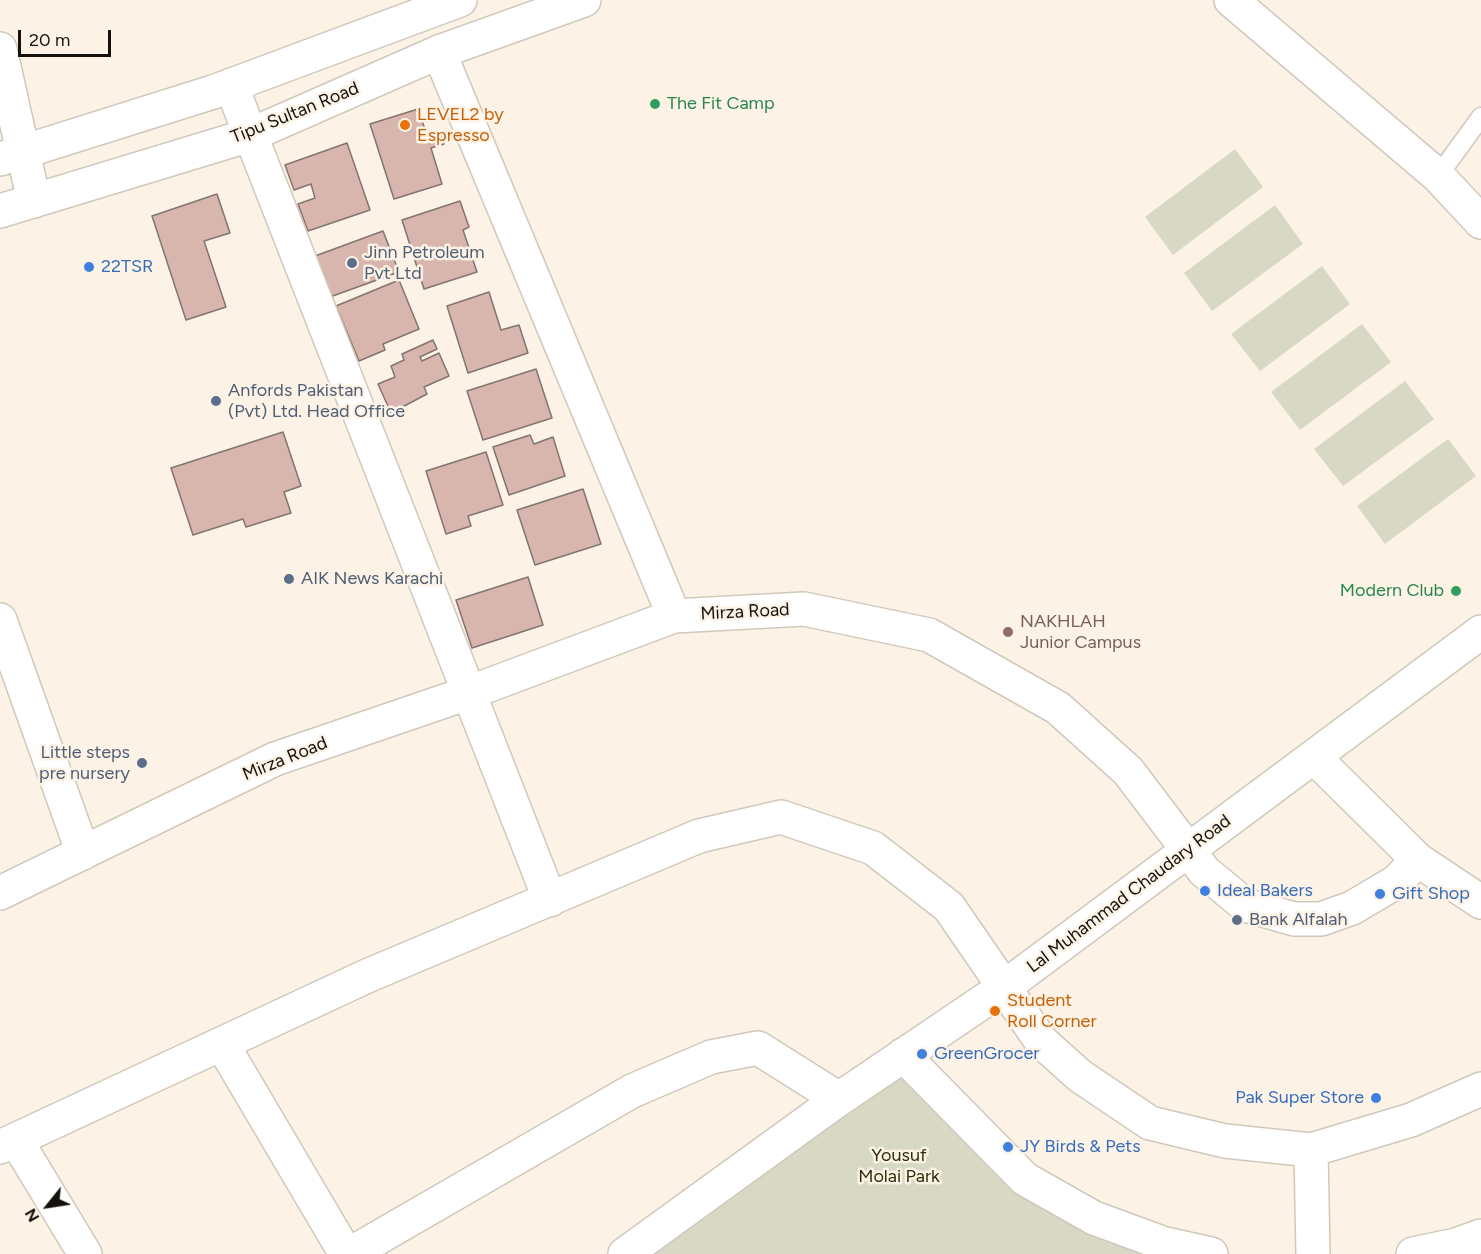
<!DOCTYPE html>
<style>
body{margin:0}
#map{position:relative;width:1481px;height:1254px;overflow:hidden;background:#fcf3e6;font-family:Figtree,sans-serif}
canvas{display:block}
.north{position:absolute;left:18px;top:1176px;width:60px;height:60px;-webkit-text-stroke:4px #fcf3e6;paint-order:stroke;rotate:240deg;font-size:16px;font-weight:700;line-height:24px;text-align:center;color:#15120e}
.north::after{content:'';display:block;margin:auto;width:21px;height:27px;background:#15120e;clip-path:polygon(50% 0,100% 100%,50% 72%,0 100%)}
.scale{position:absolute;left:18px;top:30px;width:93px;height:27px;box-sizing:border-box;border:3px solid #15120e;border-top:0;padding-left:8px;font-size:18px;line-height:21px;white-space:nowrap;color:#15120e;-webkit-text-stroke:4px #fcf3e6;paint-order:stroke}
</style>
<div id="map">
<canvas width="1481" height="1254"></canvas>
<div class="north">N</div>
<div class="scale">20 m</div>
</div>
<script>
const g = document.querySelector('canvas').getContext('2d');
g.lineJoin = 'round';
function fillPath(path, color) { g.fillStyle = color; g.fill(path, 'evenodd'); }
const poly = rows => new Path2D(rows.map(r => 'M' + r).join(''));
function strokePath(path, color, width, dash) { g.strokeStyle = color; g.lineWidth = width; g.lineCap = dash ? 'butt' : 'round'; g.setLineDash(dash || []); g.stroke(path); }
function label(font, color, halo, rows, align = 'center') {
  g.font = font + ' Figtree,sans-serif'; g.lineWidth = 5; g.setLineDash([]); g.textBaseline = 'middle'; g.strokeStyle = halo; g.fillStyle = color; for (const [text, x, y, turn = 0] of rows) {
    g.save(); g.translate(x, y); g.rotate((+turn || 0) * Math.PI / 180); g.textAlign = isNaN(turn) ? turn : align; if (halo) g.strokeText(text, 0, 0); g.fillText(text, 0, 0); g.restore();
  }
}
fillPath(poly([
 [1235,149,1263,187,1173,255,1145,217],
 [1275,205,1303,244,1212,311,1184,273],
 [1322,266,1350,304,1260,371,1231,334],
 [1362,324,1391,362,1300,430,1271,392],
 [1405,381,1434,419,1343,486,1314,449],
 [1448,439,1476,476,1385,544,1357,506],
 [904,1055,1094,1218,1223,1254,627,1254]
]), '#d7d9c5');
const building = poly([
 [418,109,427,135,440,131,444,144,431,148,442,184,394,199,370,124,418,109],
 [347,143,370,210,308,231,298,204,315,198,311,184,294,190,285,165,347,143],
 [217,194,230,233,204,241,226,307,186,320,152,216,217,194],
 [460,201,469,227,463,230,477,272,424,289,402,220,460,201],
 [383,231,399,272,330,297,315,256,383,231],
 [399,280,419,329,383,344,385,350,359,361,336,306,399,280],
 [489,292,501,330,519,325,528,353,468,373,447,306,489,292],
 [433,340,437,349,420,357,422,361,439,353,449,376,424,387,427,394,391,413,378,384,395,377,391,366,404,360,402,354,433,340],
 [536,369,552,418,483,440,467,391,536,369],
 [283,432,301,486,284,492,291,513,246,527,243,519,193,535,171,468,283,432],
 [530,435,534,444,553,437,565,476,509,495,493,447,530,435],
 [486,452,503,505,468,516,471,526,446,534,426,471,486,452],
 [583,489,601,544,535,565,517,510,583,489],
 [528,577,543,625,472,648,456,600,528,577]
]);
fillPath(building, '#d8b5ad');
strokePath(building, '#837471', 1.5);
const service = poly([
 [1438,176,1481,117]
]);
const minor = poly([
 [1231,0,1438,176,1481,222],
 [0,49,34,201],
 [439,52,674,616],
 [231,85,550,900],
 [0,620,83,853],
 [1314,757,1418,860,1481,902],
 [0,893,275,759,468,693,674,616,804,609,929,635,1058,708,1128,771,1204,871,1245,905,1294,919,1321,919,1352,908,1396,882,1418,860],
 [222,1044,346,1254],
 [903,1055,1025,1179,1094,1218,1162,1243,1211,1254],
 [16,1140,85,1254],
 [0,1147,367,976,699,836,781,817,873,848,949,907,1041,1041,1080,1076,1150,1123,1225,1141,1311,1150,1411,1120,1481,1089],
 [1311,1150,1313,1254],
 [350,1254,632,1091,711,1057,758,1048,839,1099],
 [1413,1254,1456,1245,1481,1236]
]);
const tertiary = poly([
 [625,1254,839,1099,1003,988,1481,632]
]);
const secondary = poly([
 [0,159,213,92,460,0],
 [0,211,250,135,439,52,584,0]
]);
strokePath(service, '#d1c8bc', 21);
strokePath(minor, '#d1c8bc', 36);
strokePath(tertiary, '#d1c8bc', 36);
strokePath(secondary, '#d1c8bc', 36);
strokePath(service, '#fff', 18);
strokePath(minor, '#fff', 33);
strokePath(tertiary, '#fff', 33);
strokePath(secondary, '#fff', 33);
for (const [x, y, r, color] of [
 [655,104,6,"#2e9e5b"],
 [405,125,6,"#e8710a"],
 [352,263,6,"#5c6f8a"],
 [89,267,6,"#3f7fe0"],
 [216,401,6,"#5c6f8a"],
 [289,579,6,"#5c6f8a"],
 [1456,591,6,"#2e9e5b"],
 [1008,632,6,"#8d6e63"],
 [142,763,6,"#5c6f8a"],
 [1205,891,6,"#3f7fe0"],
 [1380,894,6,"#3f7fe0"],
 [1237,920,6,"#5c6f8a"],
 [995,1011,6,"#e8710a"],
 [922,1054,6,"#3f7fe0"],
 [1376,1098,6,"#3f7fe0"],
 [1008,1147,6,"#3f7fe0"]
]) { const dot = new Path2D(); dot.arc(x, y, r, 0, 2 * Math.PI); g.fillStyle = color; g.fill(dot); strokePath(dot, '#fcf3e6', 2); }
label('18px', '#27864d', '#fcf3e6', [
 ["The Fit Camp",667,104],
 ["Modern Club",1444,591,"right"]
], 'left');
label('18px', '#15120e', '#fcf3e6', [
 ["Tipu Sultan Road",295,113,-22],
 ["Mirza Road",745,612,-3],
 ["Mirza Road",285,759,-22],
 ["Lal Muhammad Chaudary Road",1129,894,-37]
]);
label('18px', '#c56008', '#fcf3e6', [
 ["LEVEL2 by",417,115],
 ["Espresso",417,136],
 ["Student",1007,1001],
 ["Roll Corner",1007,1022]
], 'left');
label('18px', '#4e5e75', '#fcf3e6', [
 ["Jinn Petroleum",364,253],
 ["Pvt Ltd",364,274],
 ["Anfords Pakistan",228,391],
 ["(Pvt) Ltd. Head Office",228,412],
 ["AIK News Karachi",301,579],
 ["Little steps",130,753,"right"],
 ["pre nursery",130,774,"right"],
 ["Bank Alfalah",1249,920]
], 'left');
label('18px', '#366cbe', '#fcf3e6', [
 ["22TSR",101,267],
 ["Ideal Bakers",1217,891],
 ["Gift Shop",1392,894],
 ["GreenGrocer",934,1054],
 ["Pak Super Store",1364,1098,"right"],
 ["JY Birds & Pets",1020,1147]
], 'left');
label('18px', '#785e54', '#fcf3e6', [
 ["NAKHLAH",1020,622],
 ["Junior Campus",1020,643]
], 'left');
label('18px', '#2d2f08', '#fcf3e6', [
 ["Yousuf",899,1156],
 ["Molai Park",899,1177]
]);
</script>
